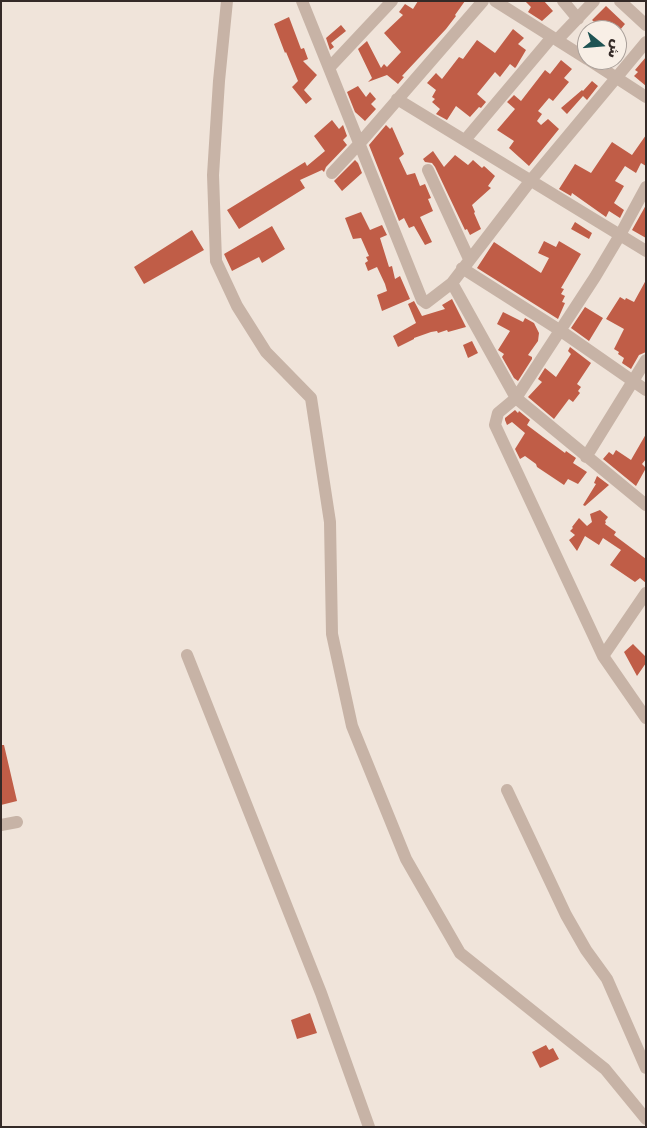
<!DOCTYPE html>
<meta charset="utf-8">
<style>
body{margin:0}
#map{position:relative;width:647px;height:1128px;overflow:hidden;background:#f0e4da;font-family:"DejaVu Sans","Noto Sans Arabic",sans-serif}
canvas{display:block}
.frame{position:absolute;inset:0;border:2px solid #342a27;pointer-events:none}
.north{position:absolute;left:577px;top:20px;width:50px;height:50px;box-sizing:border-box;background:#f8efe6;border:1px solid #aaa09a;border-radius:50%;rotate:107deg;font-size:14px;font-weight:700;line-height:20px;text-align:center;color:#342a27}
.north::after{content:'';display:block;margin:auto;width:18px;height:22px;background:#1e5353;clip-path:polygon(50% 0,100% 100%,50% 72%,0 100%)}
</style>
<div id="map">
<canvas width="647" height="1128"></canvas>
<div class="frame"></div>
<div class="north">ش</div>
</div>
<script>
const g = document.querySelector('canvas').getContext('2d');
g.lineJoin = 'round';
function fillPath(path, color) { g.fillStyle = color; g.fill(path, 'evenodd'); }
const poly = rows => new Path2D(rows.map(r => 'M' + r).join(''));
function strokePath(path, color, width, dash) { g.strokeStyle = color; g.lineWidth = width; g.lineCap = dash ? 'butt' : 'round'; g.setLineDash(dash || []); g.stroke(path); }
fillPath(poly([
 [418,1,465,1,455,15,456,16,446,29,402,76,404,77,398,84,387,75,368,82,372,78,358,49,367,41,381,68,384,64,387,67,401,52,384,33,403,15,399,12,405,4,413,9],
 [525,1,544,1,553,11,542,21,528,12,531,7],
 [606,6,625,24,620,30,603,30,592,20],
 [289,17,301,49,304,48,308,59,303,61,317,75,304,90,312,99,306,104,292,87,298,81,286,52,285,53,274,24],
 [341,25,346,31,331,43,334,47,330,50,326,38],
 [513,29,524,38,518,44,526,50,516,67,515,68,510,64,500,77,495,72,477,94,486,102,481,108,479,107,470,117,456,106,447,120,436,114,440,109,432,102,435,99,432,97,436,90,427,83,436,73,442,79,459,57,463,59,477,40,495,53],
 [646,57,646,86,634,76,638,72,635,70],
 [561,60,572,69,564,78,569,82,553,101,549,98,538,111,542,114,537,121,541,125,548,119,559,129,529,166,509,148,514,141,497,130,515,109,507,102,514,95,521,101,545,70,550,74],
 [592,81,598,86,587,100,583,96,567,114,561,108,582,90,583,91],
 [358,86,366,97,370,92,376,99,371,104,376,109,365,121,355,112,347,92],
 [332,120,339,129,343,125,347,136,343,140,347,145,326,167,324,172,322,170,300,180,305,188,239,229,227,210,305,162,307,166,325,151,314,136],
 [386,125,390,129,392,127,404,154,399,158,407,175,415,173,420,186,425,184,431,198,428,199,433,211,420,217,432,242,425,245,414,226,409,228,404,218,399,221,369,145],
 [646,135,646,166,641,163,636,173,625,166,615,181,624,186,614,203,624,210,620,218,609,211,606,217,572,193,571,196,559,189,575,164,591,173,612,142,632,155],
 [433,151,444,167,455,155,468,165,473,160,482,168,484,166,495,176,488,186,491,188,472,205,475,212,474,213,481,229,470,235,467,229,465,230,435,167,432,163,425,162,423,159],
 [355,160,358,163,362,173,342,191,334,181],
 [646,205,646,238,632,230],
 [361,212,370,230,382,225,387,235,380,238,389,267,392,266,395,279,400,276,410,299,382,311,377,295,387,291,385,284,377,267,368,271,365,263,368,261,366,257,369,256,361,238,353,239,345,218],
 [575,222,592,233,589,239,571,229],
 [272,226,285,249,262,263,259,257,232,271,224,254],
 [192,230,204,250,144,284,134,267],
 [544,241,556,247,559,241,581,254,561,288,564,289,561,294,565,296,562,302,565,303,558,319,477,268,494,242,541,273,549,258,538,253],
 [646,280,646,352,639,355,631,369,622,363,624,358,618,354,619,352,614,349,624,329,606,319,620,297,625,300,626,298,634,302],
 [452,299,466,327,448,332,447,330,438,333,437,331,431,332,414,338,414,339,398,347,393,336,416,323,408,304,414,301,422,316,445,309,442,305],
 [585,307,603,318,589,341,571,328],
 [503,312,523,322,525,318,534,323,539,333,538,341,528,355,532,357,532,359,518,381,514,378,502,357,504,354,498,350,510,331,497,324],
 [472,341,478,353,468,358,463,345],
 [570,347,591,363,577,384,581,387,578,391,580,393,573,402,569,399,554,419,528,397,542,382,538,379,545,368,556,377,571,354,568,351],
 [515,410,518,413,519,411,530,420,527,425,543,437,565,453,566,451,576,458,573,463,587,472,578,484,568,479,564,485,537,467,536,464,525,456,520,459,515,449,525,433,512,422,507,425,505,420,505,418],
 [646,434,646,459,642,464,646,468,636,486,603,459,609,452,613,455,616,450,631,460],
 [597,476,609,485,585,506,583,505,596,484,594,483],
 [600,510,608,517,605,521,606,522,605,524,616,532,614,535,646,559,646,583,640,578,635,582,610,565,621,550,603,538,599,545,585,536,577,551,569,540,575,535,570,531,573,528,572,527,579,518,587,526,592,522,590,514],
 [633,644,646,657,646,663,637,676,624,652],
 [1,745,4,745,17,801,1,805],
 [310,1013,317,1033,297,1039,291,1020],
 [546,1045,549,1050,553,1048,559,1059,540,1068,532,1052]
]), '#c05d47');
strokePath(poly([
 [227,1,219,81,213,175,216,261,237,306,266,352,311,398,330,522,332,634,352,726,406,859,460,953,605,1069,646,1119],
 [302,1,329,68],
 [392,1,329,68,422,300,426,303,452,283,531,180,646,42],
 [495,1,587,59],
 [563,1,578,19],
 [620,1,646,25],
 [557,40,594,1],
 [589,60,646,97],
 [397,99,646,251],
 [465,140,552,37],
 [428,170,469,259],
 [332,173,359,144,483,1],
 [462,268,561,331,646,390],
 [452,283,516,398,595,277,620,235,646,187],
 [586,457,646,360],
 [646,505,516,398,498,413,495,425,603,656,646,718],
 [187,655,321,993,369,1127],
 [603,656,646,593],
 [507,790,566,915,586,950,607,979,646,1068],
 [1,825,17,822]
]), '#c7b3a6', 12);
</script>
